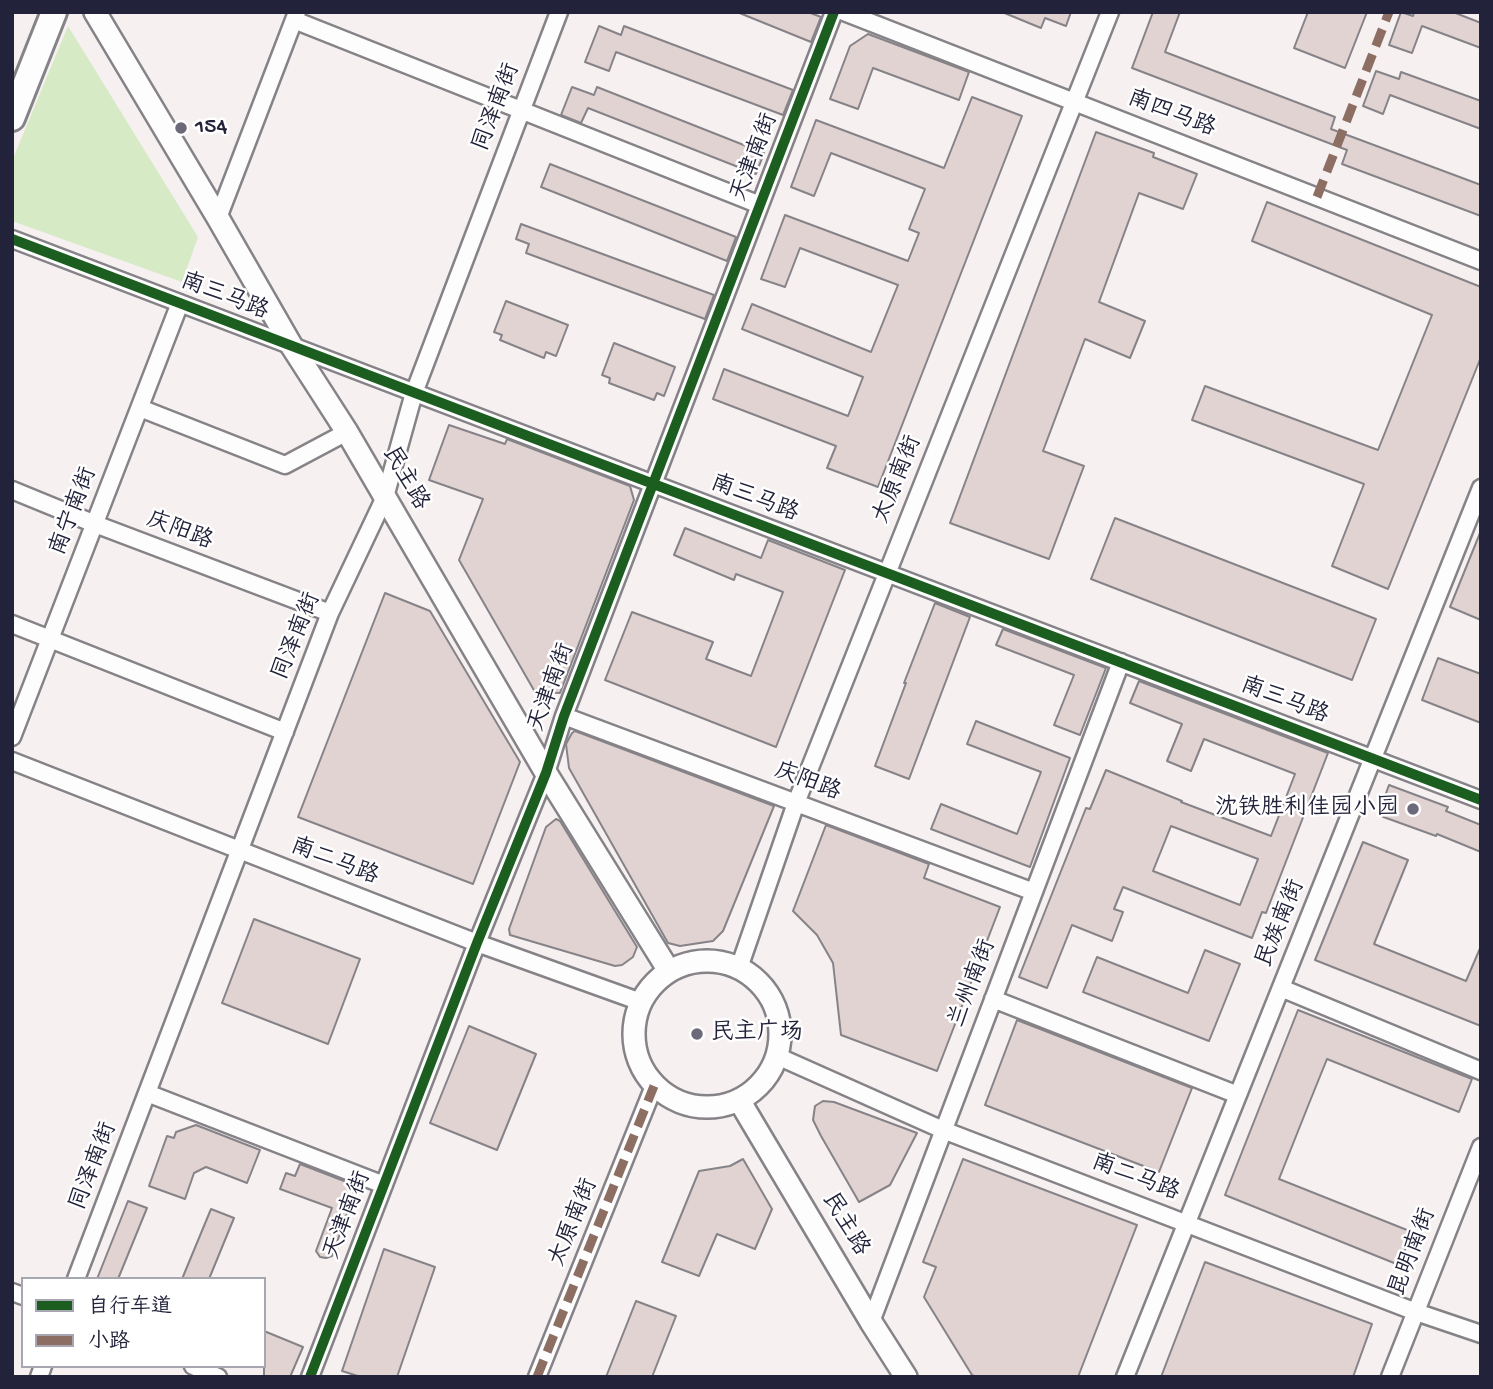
<!DOCTYPE html>
<meta charset="utf-8">
<style>
body{margin:0}
#map{position:relative;width:1493px;height:1389px;overflow:hidden;background:#f6f0f0;font-family:"Gochi Hand","LXGW WenKai TC",sans-serif}
canvas{display:block}
.frame{position:absolute;inset:0;border:14px solid #22223b;pointer-events:none}
.legend{position:absolute;left:21px;top:1277px;width:245px;height:91px;box-sizing:border-box;background:#fff;border:2px solid #a7a7b1;margin:0;padding:9px 12px;list-style:none;font-size:21px;color:#22223b}
.legend li{display:flex;align-items:center;gap:14px;height:35px}
.legend b{width:35px;border:2px solid #a7a7b1}
</style>
<div id="map">
<canvas width="1493" height="1389"></canvas>
<div class="frame"></div>
<ul class="legend">
<li><b style="height:9px;background:#1b5e20"></b>自行车道</li>
<li><b style="height:9px;background:#8d6e63"></b>小路</li>
</ul>
</div>
<script>
const g = document.querySelector('canvas').getContext('2d');
g.lineJoin = 'round';
function fillPath(path, color) { g.fillStyle = color; g.fill(path, 'evenodd'); }
const poly = rows => new Path2D(rows.map(r => 'M' + r).join(''));
function strokePath(path, color, width, dash) { g.strokeStyle = color; g.lineWidth = width; g.lineCap = dash ? 'butt' : 'round'; g.setLineDash(dash || []); g.stroke(path); }
function label(font, color, halo, rows, align = 'center') {
  g.font = font + ' "Gochi Hand","LXGW WenKai TC",sans-serif'; g.lineWidth = 5; g.setLineDash([]); g.textBaseline = 'middle'; g.strokeStyle = halo; g.fillStyle = color; for (const [text, x, y, turn = 0] of rows) {
    g.save(); g.translate(x, y); g.rotate((+turn || 0) * Math.PI / 180); g.textAlign = isNaN(turn) ? turn : align; if (halo) g.strokeText(text, 0, 0); g.fillText(text, 0, 0); g.restore();
  }
}
fillPath(poly([
 [68,26,198,237,182,282,12,221,12,161]
]), '#d6eac6');
const building = poly([
 [737,12,808,12,821,17,811,42,737,12],
 [1002,12,1071,12,1066,26,1045,18,1041,28,1002,12],
 [1153,12,1180,12,1165,52,1335,117,1331,129,1481,185,1481,216,1342,164,1347,150,1132,68,1153,12],
 [1308,12,1367,12,1345,68,1294,48,1308,12],
 [1401,12,1413,16,1414,12,1453,12,1481,23,1481,48,1422,26,1412,53,1389,45,1401,12],
 [599,26,621,35,624,26,793,90,783,115,616,52,609,71,585,62,599,26],
 [868,34,969,72,959,100,873,68,858,109,830,99,850,46,868,34],
 [1376,71,1399,79,1401,72,1481,101,1481,129,1390,95,1383,114,1363,106,1376,71],
 [572,87,594,95,597,87,764,153,756,174,588,108,581,123,561,115,572,87],
 [972,97,1022,116,878,487,827,468,836,446,713,399,724,369,848,416,863,377,742,329,752,304,871,352,898,285,800,248,785,287,761,279,785,215,908,261,919,233,909,229,925,189,831,153,814,196,791,187,816,120,944,168,972,97],
 [1096,132,1154,153,1153,157,1197,174,1183,209,1139,193,1099,302,1145,321,1130,358,1085,339,1043,451,1084,466,1049,559,950,523,1096,132],
 [550,164,736,237,727,261,541,187,550,164],
 [1267,202,1481,287,1481,357,1388,589,1332,566,1364,484,1192,420,1205,386,1378,450,1432,315,1252,241,1267,202],
 [521,224,714,295,705,319,526,253,529,244,516,239,521,224],
 [506,301,568,325,556,356,546,352,544,358,500,340,502,335,494,332,506,301],
 [614,343,675,367,664,396,657,393,654,400,609,383,610,378,602,375,614,343],
 [449,425,505,444,507,439,630,486,634,500,560,693,535,692,459,560,483,499,429,480,449,425],
 [1115,518,1376,619,1352,680,1091,579,1115,518],
 [685,528,761,558,768,540,845,570,776,747,605,680,632,612,713,642,706,659,751,676,783,592,736,574,734,580,674,555,685,528],
 [1480,533,1481,533,1481,620,1450,607,1480,533],
 [385,593,430,611,520,762,473,884,298,817,385,593],
 [935,603,970,617,909,779,875,766,906,683,904,683,935,603],
 [1003,629,1106,668,1080,735,1054,725,1074,675,996,645,1003,629],
 [1438,658,1481,674,1481,723,1422,700,1438,658],
 [1139,681,1328,753,1266,913,1262,912,1252,938,1123,887,1114,909,1123,912,1112,941,1072,925,1047,988,1019,977,1086,808,1090,809,1106,770,1182,801,1181,802,1271,836,1295,774,1204,739,1191,771,1167,761,1182,724,1130,703,1139,681],
 [1171,826,1258,859,1240,905,1153,871,1171,826],
 [976,721,1070,758,1030,867,931,829,941,804,1017,834,1041,772,967,744,976,721],
 [575,731,774,806,723,931,713,941,680,946,668,943,569,768,566,744,572,733,575,731],
 [1389,785,1448,807,1446,811,1481,825,1481,852,1437,834,1436,836,1378,815,1389,785],
 [556,819,560,821,637,947,633,957,622,965,615,966,510,935,509,929,546,827,556,819],
 [826,825,929,864,924,878,1000,907,937,1071,841,1035,833,963,817,935,793,911,826,825],
 [1363,842,1408,860,1374,944,1466,981,1481,946,1481,1026,1315,960,1363,842],
 [254,919,360,959,328,1044,222,1003,254,919],
 [1205,950,1240,964,1209,1041,1083,992,1097,957,1188,993,1205,950],
 [1298,1010,1472,1079,1459,1112,1327,1059,1308,1106,1279,1179,1412,1232,1399,1265,1225,1195,1298,1010],
 [1017,1020,1192,1088,1159,1172,985,1105,1017,1020],
 [469,1026,536,1054,497,1150,430,1123,469,1026],
 [823,1101,834,1102,917,1133,890,1185,859,1202,821,1136,813,1120,815,1106,823,1101],
 [196,1125,260,1150,247,1183,206,1167,194,1173,185,1199,149,1186,167,1136,174,1138,176,1132,196,1125],
 [743,1159,772,1209,755,1249,717,1234,699,1276,662,1262,699,1171,730,1166,743,1159],
 [963,1159,1137,1225,1078,1377,976,1377,972,1375,924,1297,936,1267,923,1262,963,1159],
 [300,1164,357,1186,332,1256,326,1258,320,1257,316,1251,332,1208,280,1189,286,1173,295,1176,300,1164],
 [128,1201,147,1208,118,1279,97,1279,128,1201],
 [211,1209,234,1218,209,1279,182,1279,211,1209],
 [384,1249,435,1267,397,1377,361,1377,342,1371,384,1249],
 [1205,1262,1372,1324,1353,1377,1161,1377,1205,1262],
 [636,1301,676,1316,652,1377,606,1377,636,1301],
 [264,1331,303,1347,290,1377,264,1377,264,1331]
]);
fillPath(building, '#e1d3d2');
strokePath(building, '#868388', 2);
const street = poly([
 [844,12,1481,261],
 [294,20,760,205],
 [218,218,297,12],
 [12,239,1481,800],
 [140,408,285,465,347,432],
 [12,490,95,524,330,613],
 [12,624,285,732],
 [564,716,1034,892],
 [12,737,180,303],
 [12,761,477,943,641,1002],
 [739,968,796,803,1110,12],
 [1281,988,1481,1071],
 [993,999,1238,1095],
 [777,1056,943,1130,1416,1312,1481,1334],
 [147,1093,384,1185],
 [76,1279,330,613,385,497,414,393,559,12],
 [12,1292,23,1296],
 [871,1322,1121,662],
 [193,1366,218,1377],
 [39,1377,43,1366],
 [310,1377,477,943,546,773,564,716,834,12],
 [537,1377,654,1086],
 [1125,1377,1481,488],
 [1390,1377,1481,1147]
]);
const secondary = poly([
 [95,12,218,218,291,345,347,432,546,773,669,971],
 '634 1034a73 73 0 1 1 146 0a73 73 0 1 1-146 0Z',
 [739,1100,871,1322,906,1377]
]);
const primary = poly([
 [12,118,54,12]
]);
strokePath(street, '#868388', 21);
strokePath(secondary, '#868388', 26);
strokePath(primary, '#868388', 30);
strokePath(street, '#fefdfd', 16);
strokePath(secondary, '#fefdfd', 21);
strokePath(primary, '#fefdfd', 24);
strokePath(poly([
 [1317,197,1389,12],
 [537,1377,654,1086]
]), '#8d6e63', 9, [18, 9]);
strokePath(poly([
 [12,239,1481,800],
 [310,1377,477,943,546,773,564,716,834,12]
]), '#1b5e20', 10);
for (const [x, y, r, color] of [
 [181,128,7,"#6c6a7a"],
 [1413,809,7,"#6c6a7a"],
 [697,1034,7,"#6c6a7a"]
]) { const dot = new Path2D(); dot.arc(x, y, r, 0, 2 * Math.PI); g.fillStyle = color; g.fill(dot); strokePath(dot, '#fff', 2.5); }
label('23px', '#22223b', '#fff', [
 ["同泽南街",498,108,-69],
 ["南四马路",1171,115,21],
 ["天津南街",756,158,-69],
 ["南三马路",224,298,21],
 ["民主路",404,479,60],
 ["太原南街",899,480,-68],
 ["南三马路",754,500,21],
 ["南宁南街",75,512,-69],
 ["庆阳路",179,532,21],
 ["同泽南街",298,637,-68],
 ["天津南街",553,688,-70],
 ["南三马路",1284,702,21],
 ["庆阳路",807,783,21],
 ["南二马路",334,863,21],
 ["民族南街",1282,924,-68],
 ["兰州南街",974,984,-69],
 ["同泽南街",95,1167,-69],
 ["南二马路",1135,1179,21],
 ["天津南街",349,1216,-69],
 ["太原南街",575,1223,-68],
 ["民主路",844,1225,59],
 ["昆明南街",1414,1253,-69]
]);
label('23px', '#22223b', '#fff', [
 ["154",195,128],
 ["沈铁胜利佳园小园",1399,809,"right"],
 ["民主广场",711,1034]
], 'left');
</script>
